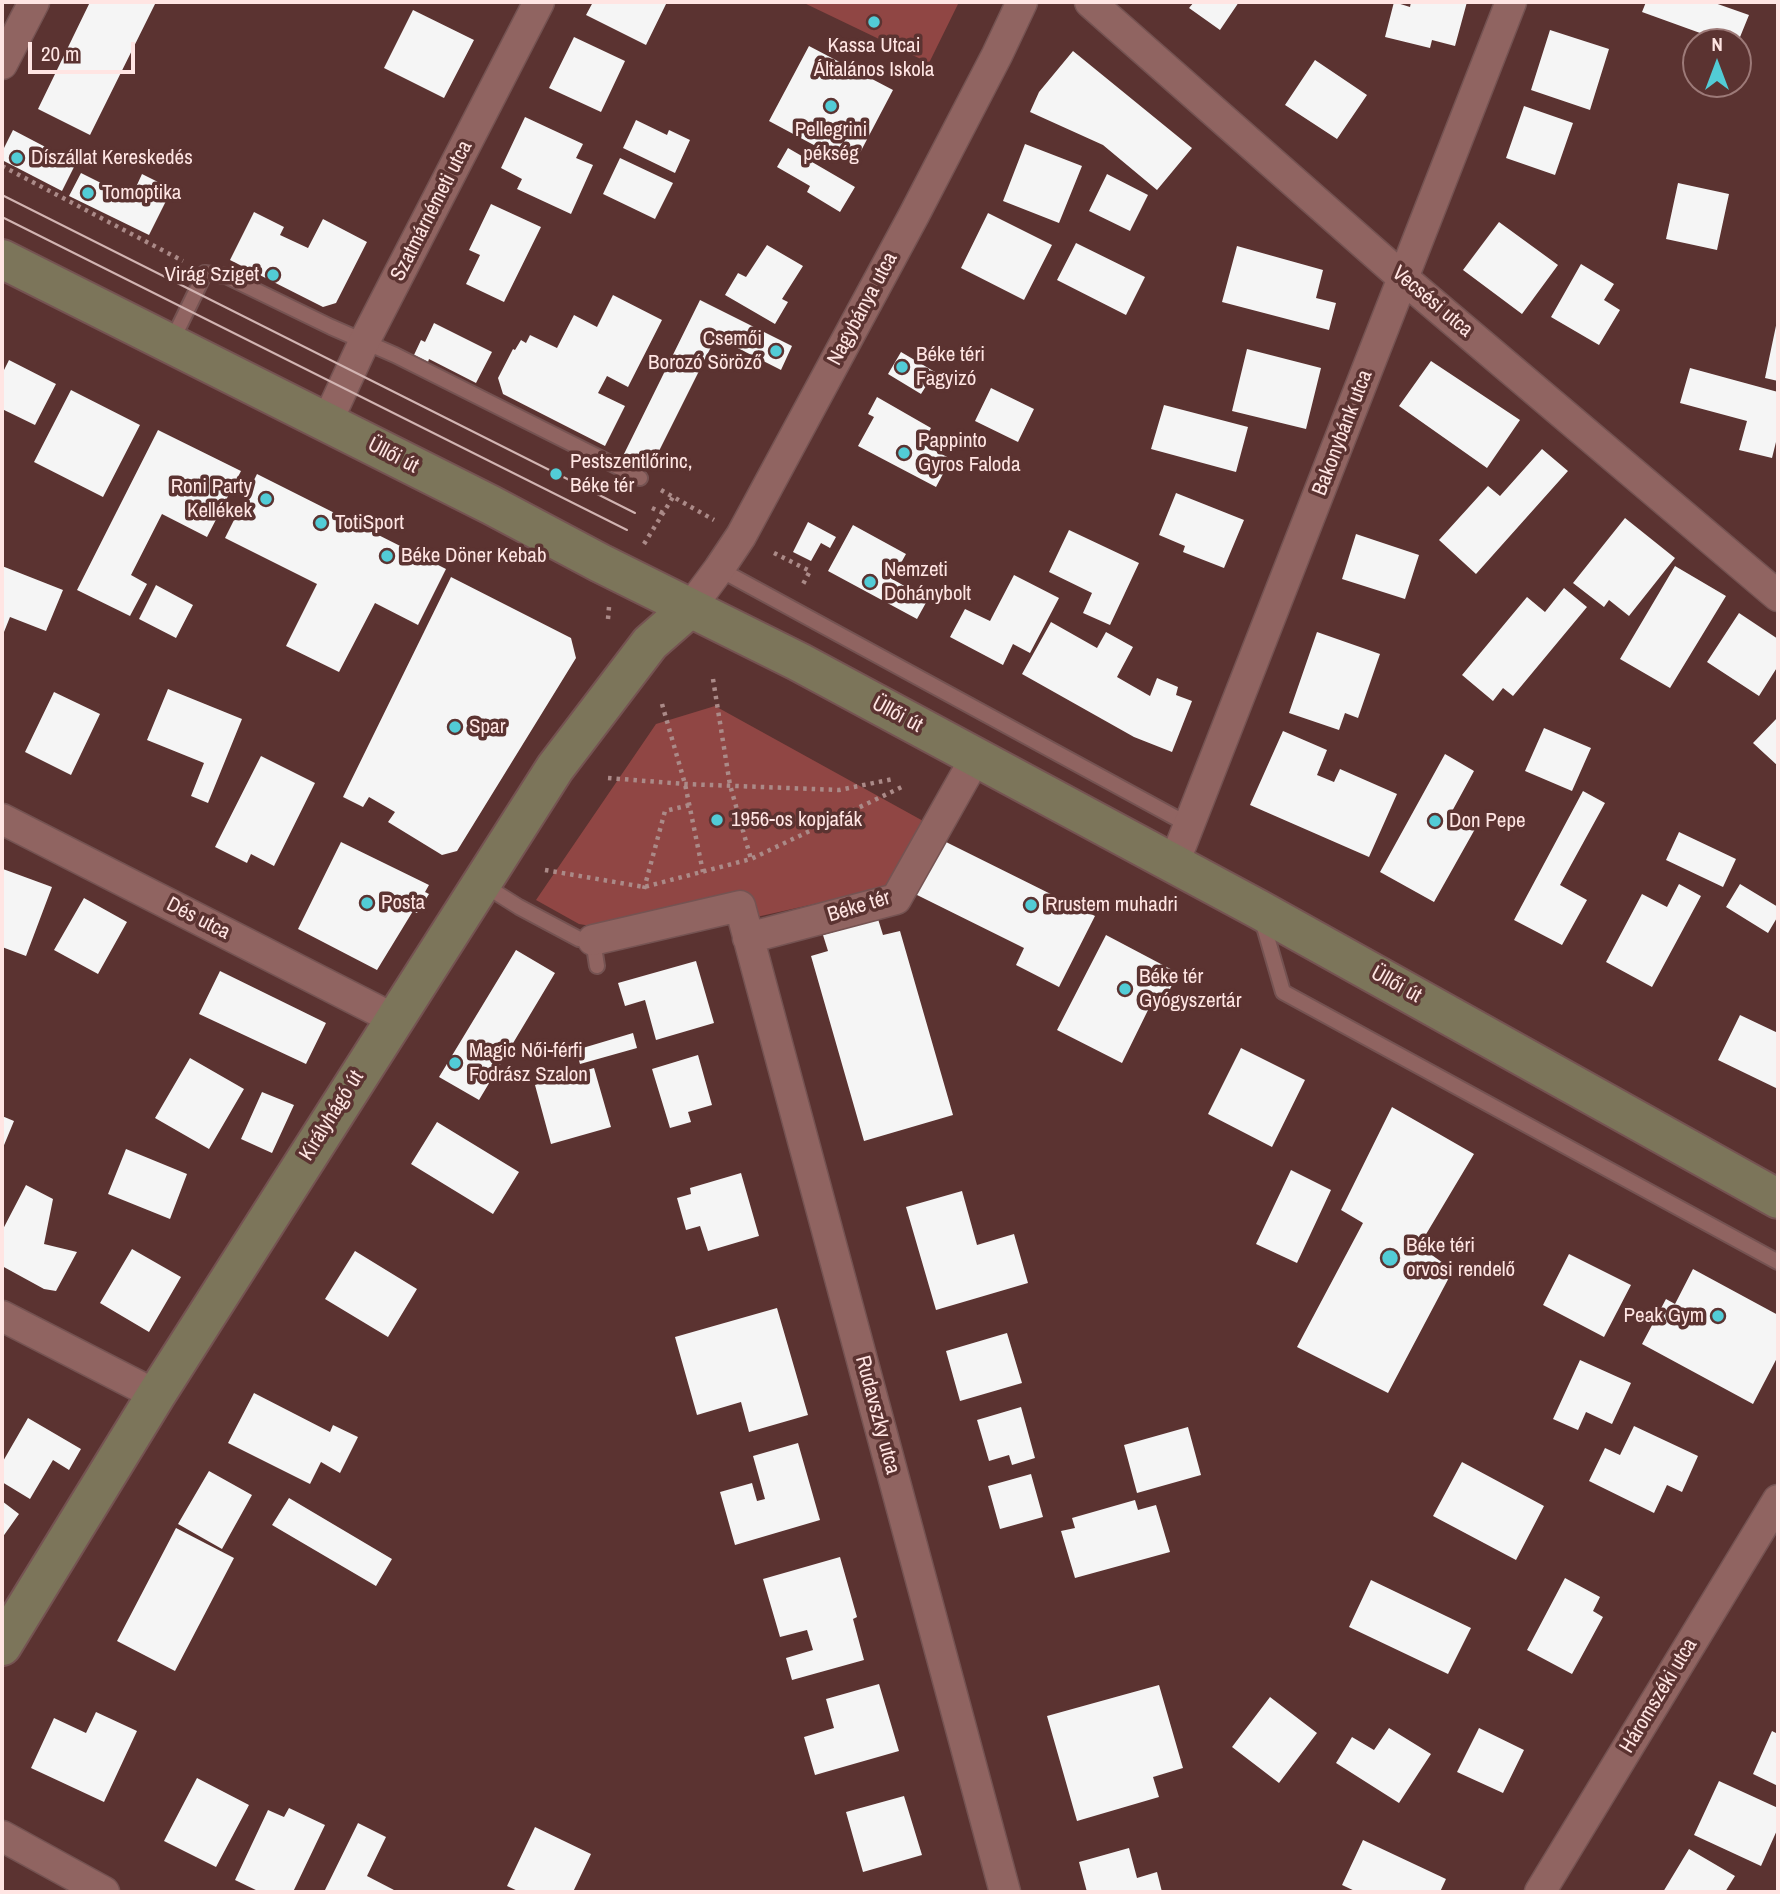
<!DOCTYPE html>
<meta charset="utf-8">
<style>
body{margin:0}
#map{position:relative;width:1780px;height:1894px;overflow:hidden;background:#5b3331;font-family:"Archivo Narrow",sans-serif}
canvas{display:block}
.frame{position:absolute;inset:0;border:4px solid #ffe5e3;pointer-events:none}
.north{position:absolute;left:1682px;top:28px;width:70px;height:70px;box-sizing:border-box;background:#5b3331;border:2px solid #9d7a78;border-radius:50%;rotate:0deg;font-size:19px;font-weight:700;line-height:28px;text-align:center;color:#ffe5e3}
.north::after{content:'';display:block;margin:auto;width:24px;height:32px;background:#52ccd6;clip-path:polygon(50% 0,100% 100%,50% 72%,0 100%)}
.scale{position:absolute;left:28px;top:42px;width:107px;height:32px;box-sizing:border-box;border:4px solid #ffe5e3;border-top:0;padding-left:9px;font-size:21px;line-height:24px;white-space:nowrap;color:#ffe5e3;-webkit-text-stroke:5px #5b3331;paint-order:stroke}
</style>
<div id="map">
<canvas width="1780" height="1894"></canvas>
<div class="frame"></div>
<div class="north">N</div>
<div class="scale">20 m</div>
</div>
<script>
const g = document.querySelector('canvas').getContext('2d');
g.lineJoin = 'round';
function fillPath(path, color) { g.fillStyle = color; g.fill(path, 'evenodd'); }
const poly = rows => new Path2D(rows.map(r => 'M' + r).join(''));
function strokePath(path, color, width, dash) { g.strokeStyle = color; g.lineWidth = width; g.lineCap = dash ? 'butt' : 'round'; g.setLineDash(dash || []); g.stroke(path); }
function label(font, color, halo, rows, align = 'center') {
  g.font = font + ' "Archivo Narrow",sans-serif'; g.lineWidth = 7; g.setLineDash([]); g.textBaseline = 'middle'; g.strokeStyle = halo; g.fillStyle = color; for (const [text, x, y, turn = 0] of rows) {
    g.save(); g.translate(x, y); g.rotate((+turn || 0) * Math.PI / 180); g.textAlign = isNaN(turn) ? turn : align; if (halo) g.strokeText(text, 0, 0); g.fillText(text, 0, 0); g.restore();
  }
}
fillPath(poly([
 [802,2,959,2,929,63],
 [715,706,925,822,890,887,721,925,603,928,579,924,536,900,656,724]
]), '#904644');
fillPath(poly([
 [90,2,156,2,90,135,38,109],
 [593,2,667,2,646,45,586,15],
 [1194,2,1239,2,1220,30,1189,8],
 [1394,2,1410,7,1411,2,1467,2,1455,46,1432,40,1430,48,1385,37],
 [1646,2,1712,2,1749,15,1738,42,1725,42,1642,12],
 [413,10,474,40,444,98,384,68],
 [1550,30,1609,49,1590,110,1531,90],
 [574,37,625,61,601,112,549,88],
 [809,46,893,90,853,166,769,121],
 [1073,51,1192,148,1157,190,1103,145,1030,112,1039,92],
 [1315,60,1367,95,1337,139,1285,105],
 [1524,106,1573,123,1555,175,1506,158],
 [525,117,583,144,576,158,593,165,571,214,517,189,522,179,501,168],
 [636,120,667,135,669,130,690,140,675,173,623,148],
 [13,130,76,163,62,191,2,160,2,152],
 [1025,144,1082,166,1059,223,1003,201],
 [788,148,855,187,840,212,807,192,810,186,777,167],
 [620,158,673,183,655,219,603,194],
 [81,173,131,198,142,174,172,189,149,235,69,196],
 [1107,174,1148,195,1130,231,1089,211],
 [1678,183,1729,194,1717,250,1666,239],
 [491,204,541,227,504,302,466,284,480,255,469,250],
 [254,212,284,227,280,235,308,248,323,219,367,242,336,303,323,307,230,260],
 [988,213,1052,245,1024,300,961,268],
 [1499,222,1558,265,1522,314,1463,270],
 [1076,243,1145,277,1126,315,1057,280],
 [767,245,803,266,782,299,788,302,775,324,725,295,738,273,746,277],
 [1237,246,1323,270,1316,298,1336,303,1329,330,1222,302],
 [1581,264,1614,284,1604,300,1620,310,1599,345,1551,317],
 [613,295,662,320,628,387,607,376,598,393,625,406,605,446,503,394,498,378,513,349,515,350,521,340,526,343,530,335,557,348,574,315,597,327],
 [700,300,792,346,781,370,716,337,650,469,623,456],
 [1777,321,1778,321,1778,381,1765,378],
 [434,323,492,352,476,383,429,359,428,362,414,355,421,340,425,342],
 [1247,349,1321,368,1306,429,1232,411],
 [901,352,935,372,921,394,888,374],
 [9,360,56,384,35,425,2,409,2,374],
 [1431,361,1520,420,1487,468,1399,406],
 [1690,368,1778,392,1778,434,1772,458,1739,450,1747,421,1680,403],
 [991,388,1034,409,1018,442,975,421],
 [71,390,140,425,103,497,34,462],
 [877,397,931,428,922,444,951,459,936,487,858,446,874,417,868,414],
 [1164,405,1248,427,1236,472,1151,449],
 [158,430,241,471,207,537,162,514,131,575,147,584,130,616,77,590],
 [1542,449,1568,471,1476,574,1439,540,1488,486,1500,496],
 [257,474,446,569,418,625,375,603,339,672,286,646,317,584,225,538],
 [1176,493,1244,520,1224,568,1183,552,1185,546,1159,535],
 [1625,518,1675,558,1629,616,1609,600,1604,607,1573,583],
 [808,522,836,537,830,548,821,543,811,561,793,552],
 [853,525,906,554,892,579,928,599,917,619,828,571],
 [1069,530,1139,563,1110,625,1083,613,1092,593,1049,572],
 [1356,534,1419,555,1405,599,1342,579],
 [2,566,63,590,46,631,10,617,2,637],
 [1675,566,1726,596,1670,688,1620,659],
 [1014,575,1059,598,1030,653,1013,644,1003,665,950,637,965,609,990,621],
 [451,577,571,638,576,658,457,851,442,855,388,822,395,812,369,797,363,807,343,797],
 [156,585,193,605,176,638,139,619],
 [1564,588,1587,607,1513,696,1503,688,1493,701,1462,675,1527,597,1545,612],
 [1739,613,1778,639,1778,666,1759,696,1707,662],
 [1051,622,1097,648,1106,632,1133,647,1117,677,1150,696,1157,678,1178,687,1176,695,1192,701,1172,752,1134,737,1022,674],
 [1317,632,1380,654,1358,718,1345,713,1339,730,1289,713],
 [168,689,242,719,208,803,191,796,204,763,147,740],
 [54,692,100,714,71,775,25,752],
 [1778,717,1778,766,1753,743],
 [1544,728,1591,748,1572,791,1525,771],
 [1283,731,1327,750,1317,775,1334,782,1340,769,1397,794,1369,857,1250,805],
 [1445,754,1474,771,1450,815,1475,829,1434,902,1380,872],
 [261,756,315,783,274,866,251,854,247,863,215,847],
 [1583,791,1605,803,1560,885,1587,900,1562,945,1514,920],
 [1679,832,1736,859,1723,887,1666,860],
 [942,840,1095,916,1059,987,1016,965,1024,948,915,894],
 [341,842,429,885,425,892,429,894,417,913,413,911,377,970,298,929],
 [3,869,52,887,26,956,2,947],
 [1679,884,1701,896,1652,987,1606,962,1642,894,1667,907],
 [1740,884,1778,907,1778,916,1768,933,1726,907],
 [84,898,127,922,98,974,54,950],
 [878,919,883,935,900,931,953,1115,864,1141,811,956,828,951,823,935],
 [1106,935,1178,973,1160,1009,1151,1004,1122,1063,1057,1030],
 [516,950,555,973,479,1100,439,1077],
 [696,961,714,1023,656,1040,645,1000,625,1006,618,983],
 [220,971,326,1023,306,1064,199,1014],
 [1740,1015,1778,1033,1778,1089,1718,1060],
 [633,1033,637,1048,580,1064,576,1050],
 [1241,1048,1305,1080,1272,1147,1208,1114],
 [698,1055,712,1105,688,1112,691,1122,670,1128,652,1069],
 [190,1058,244,1089,209,1149,155,1118],
 [594,1068,611,1127,551,1144,535,1085],
 [262,1092,294,1105,272,1153,241,1139],
 [1392,1107,1474,1154,1419,1246,1453,1270,1388,1393,1297,1347,1363,1223,1341,1210],
 [2,1116,14,1121,2,1150],
 [437,1122,519,1172,493,1214,411,1164],
 [126,1149,187,1174,170,1219,108,1194],
 [1291,1170,1331,1190,1297,1263,1256,1244],
 [741,1173,759,1236,708,1251,700,1226,686,1230,677,1198,691,1194,690,1188],
 [26,1185,53,1199,44,1244,77,1252,56,1291,44,1289,2,1266,2,1231],
 [962,1191,977,1245,1014,1234,1028,1283,936,1310,906,1207],
 [132,1249,181,1277,149,1332,100,1303],
 [355,1251,417,1289,388,1337,325,1299],
 [1569,1254,1631,1285,1604,1337,1543,1305],
 [1693,1269,1778,1315,1778,1356,1753,1404,1642,1344,1666,1299,1675,1304],
 [777,1308,808,1415,749,1432,741,1402,697,1415,675,1337],
 [1007,1333,1022,1383,960,1401,946,1351],
 [1580,1360,1631,1383,1612,1424,1586,1412,1578,1430,1553,1419],
 [254,1393,330,1432,333,1425,358,1437,340,1473,321,1462,310,1484,228,1443],
 [1021,1407,1035,1458,1012,1465,1009,1455,989,1461,977,1420],
 [28,1418,81,1449,69,1470,53,1460,30,1499,2,1482,2,1463],
 [1634,1426,1698,1456,1682,1492,1667,1485,1654,1513,1589,1481,1605,1448,1620,1455],
 [1188,1427,1201,1475,1137,1493,1124,1445],
 [798,1443,820,1520,735,1545,720,1492,752,1483,757,1501,765,1499,753,1456],
 [1462,1462,1544,1506,1516,1560,1433,1516],
 [209,1471,252,1495,222,1549,178,1524],
 [1031,1474,1043,1517,1000,1529,988,1486],
 [289,1498,392,1559,376,1586,272,1525],
 [1135,1500,1138,1510,1156,1505,1170,1552,1075,1578,1061,1531,1075,1528,1072,1518],
 [2,1501,19,1514,2,1538],
 [176,1528,234,1558,175,1671,117,1641],
 [840,1557,857,1617,853,1619,864,1660,792,1680,786,1658,813,1650,807,1630,780,1637,763,1579],
 [1565,1578,1600,1597,1593,1611,1603,1617,1572,1674,1527,1650],
 [1371,1580,1471,1628,1448,1674,1349,1627],
 [879,1684,899,1751,815,1775,804,1737,834,1728,826,1699],
 [1159,1685,1183,1768,1153,1777,1159,1797,1077,1821,1047,1716],
 [1270,1697,1317,1733,1279,1783,1232,1747],
 [96,1712,137,1731,104,1802,31,1768,54,1718,86,1733],
 [1389,1728,1431,1754,1399,1803,1336,1763,1352,1737,1374,1750],
 [1479,1728,1524,1750,1503,1793,1457,1772],
 [1772,1731,1778,1734,1778,1786,1753,1774],
 [197,1778,249,1805,216,1867,164,1841],
 [1719,1781,1778,1808,1778,1828,1761,1866,1694,1835],
 [904,1796,922,1855,863,1872,846,1812],
 [289,1808,325,1825,293,1892,260,1892,235,1880,268,1810,284,1817],
 [358,1823,386,1837,367,1876,394,1890,392,1892,324,1892],
 [535,1827,591,1854,573,1892,520,1892,507,1886],
 [1363,1840,1446,1879,1440,1892,1357,1892,1342,1885],
 [1129,1848,1137,1878,1157,1872,1162,1892,1087,1892,1079,1862],
 [1689,1849,1735,1876,1725,1892,1663,1892]
]), '#f5f5f5');
const lane = poly([
 [171,343,205,273,226,276,331,327,395,355,640,478],
 [719,569,1189,825],
 [484,885,519,907,579,939,593,940,597,966],
 [1262,920,1283,992,1778,1262]
]);
const street = poly([
 [1090,2,1403,278,1778,596],
 [2,64,34,2],
 [327,422,364,342,539,2],
 [690,608,719,569,741,536,914,215,997,55,1022,2],
 [2,819,394,1019],
 [1174,863,1511,2],
 [748,938,896,899,976,757],
 [593,940,740,906,1005,1892],
 [2,1316,156,1395],
 [2,1836,104,1892],
 [1540,1892,1778,1500]
]);
const secondary = poly([
 [2,259,491,505,600,563,799,662,1258,909,1778,1199],
 [2,1646,156,1395,555,768,650,643,690,608]
]);
strokePath(lane, '#755352', 18);
strokePath(street, '#755352', 33);
strokePath(secondary, '#755352', 42);
strokePath(poly([
 [2,166,183,261],
 [661,490,714,520],
 [652,508,663,513],
 [644,544,673,497],
 [774,553,810,571,802,586],
 [608,619,609,607],
 [713,679,730,785,751,859],
 [662,704,685,784,703,872],
 [608,778,685,784,839,790,893,779],
 [545,870,644,887,751,859,904,786],
 [644,889,665,811,690,805]
]), '#ab8a88', 4.5, [3.5, 5]);
strokePath(lane, '#906461', 14);
strokePath(street, '#906461', 30);
strokePath(secondary, '#7c755a', 38);
strokePath(poly([
 [2,195,635,513],
 [2,217,627,530]
]), '#d2b4b2', 2);
for (const [x, y, r, color] of [
 [874,22,7,"#52ccd6"],
 [831,106,7,"#52ccd6"],
 [17,158,7,"#52ccd6"],
 [88,193,7,"#52ccd6"],
 [273,275,7,"#52ccd6"],
 [776,351,7,"#52ccd6"],
 [902,367,7,"#52ccd6"],
 [904,453,7,"#52ccd6"],
 [556,474,7,"#52ccd6"],
 [266,499,7,"#52ccd6"],
 [321,523,7,"#52ccd6"],
 [387,556,7,"#52ccd6"],
 [870,582,7,"#52ccd6"],
 [455,727,7,"#52ccd6"],
 [717,820,7,"#52ccd6"],
 [1435,821,7,"#52ccd6"],
 [367,903,7,"#52ccd6"],
 [1031,905,7,"#52ccd6"],
 [1125,989,7,"#52ccd6"],
 [455,1063,7,"#52ccd6"],
 [1390,1258,9,"#52ccd6"],
 [1718,1316,7,"#52ccd6"]
]) { const dot = new Path2D(); dot.arc(x, y, r, 0, 2 * Math.PI); g.fillStyle = color; g.fill(dot); strokePath(dot, '#5b3331', 2.5); }
label('21px', '#ffe5e3', '#5b3331', [
 ["Kassa Utcai",874,46,"center"],
 ["Általános Iskola",874,70,"center"],
 ["Pellegrini",831,130,"center"],
 ["pékség",831,154,"center"],
 ["Díszállat Kereskedés",31,158],
 ["Tomoptika",102,193],
 ["Virág Sziget",259,275,"right"],
 ["Csemői",762,339,"right"],
 ["Borozó Söröző",762,363,"right"],
 ["Béke téri",916,355],
 ["Fagyizó",916,379],
 ["Pappinto",918,441],
 ["Gyros Faloda",918,465],
 ["Pestszentlőrinc,",570,462],
 ["Béke tér",570,486],
 ["Roni Party",252,487,"right"],
 ["Kellékek",252,511,"right"],
 ["TotiSport",335,523],
 ["Béke Döner Kebab",401,556],
 ["Nemzeti",884,570],
 ["Dohánybolt",884,594],
 ["Spar",469,727],
 ["1956-os kopjafák",731,820],
 ["Don Pepe",1449,821],
 ["Posta",381,903],
 ["Rrustem muhadri",1045,905],
 ["Béke tér",1139,977],
 ["Gyógyszertár",1139,1001],
 ["Magic Női-férfi",469,1051],
 ["Fodrász Szalon",469,1075],
 ["Béke téri",1406,1246],
 ["orvosi rendelő",1406,1270],
 ["Peak Gym",1704,1316,"right"]
], 'left');
label('21px', '#ffe5e3', '#5b3331', [
 ["Szatmárnémeti utca",432,211,-63],
 ["Vecsési utca",1432,302,40],
 ["Nagybánya utca",863,309,-62],
 ["Bakonybánk utca",1343,433,-69],
 ["Üllői út",393,456,27],
 ["Üllői út",897,715,28],
 ["Béke tér",859,907,-17],
 ["Dés utca",198,919,27],
 ["Üllői út",1396,985,29],
 ["Királyhágó út",332,1116,-58],
 ["Rudavszky utca",877,1415,75],
 ["Háromszéki utca",1659,1696,-59]
]);
</script>
